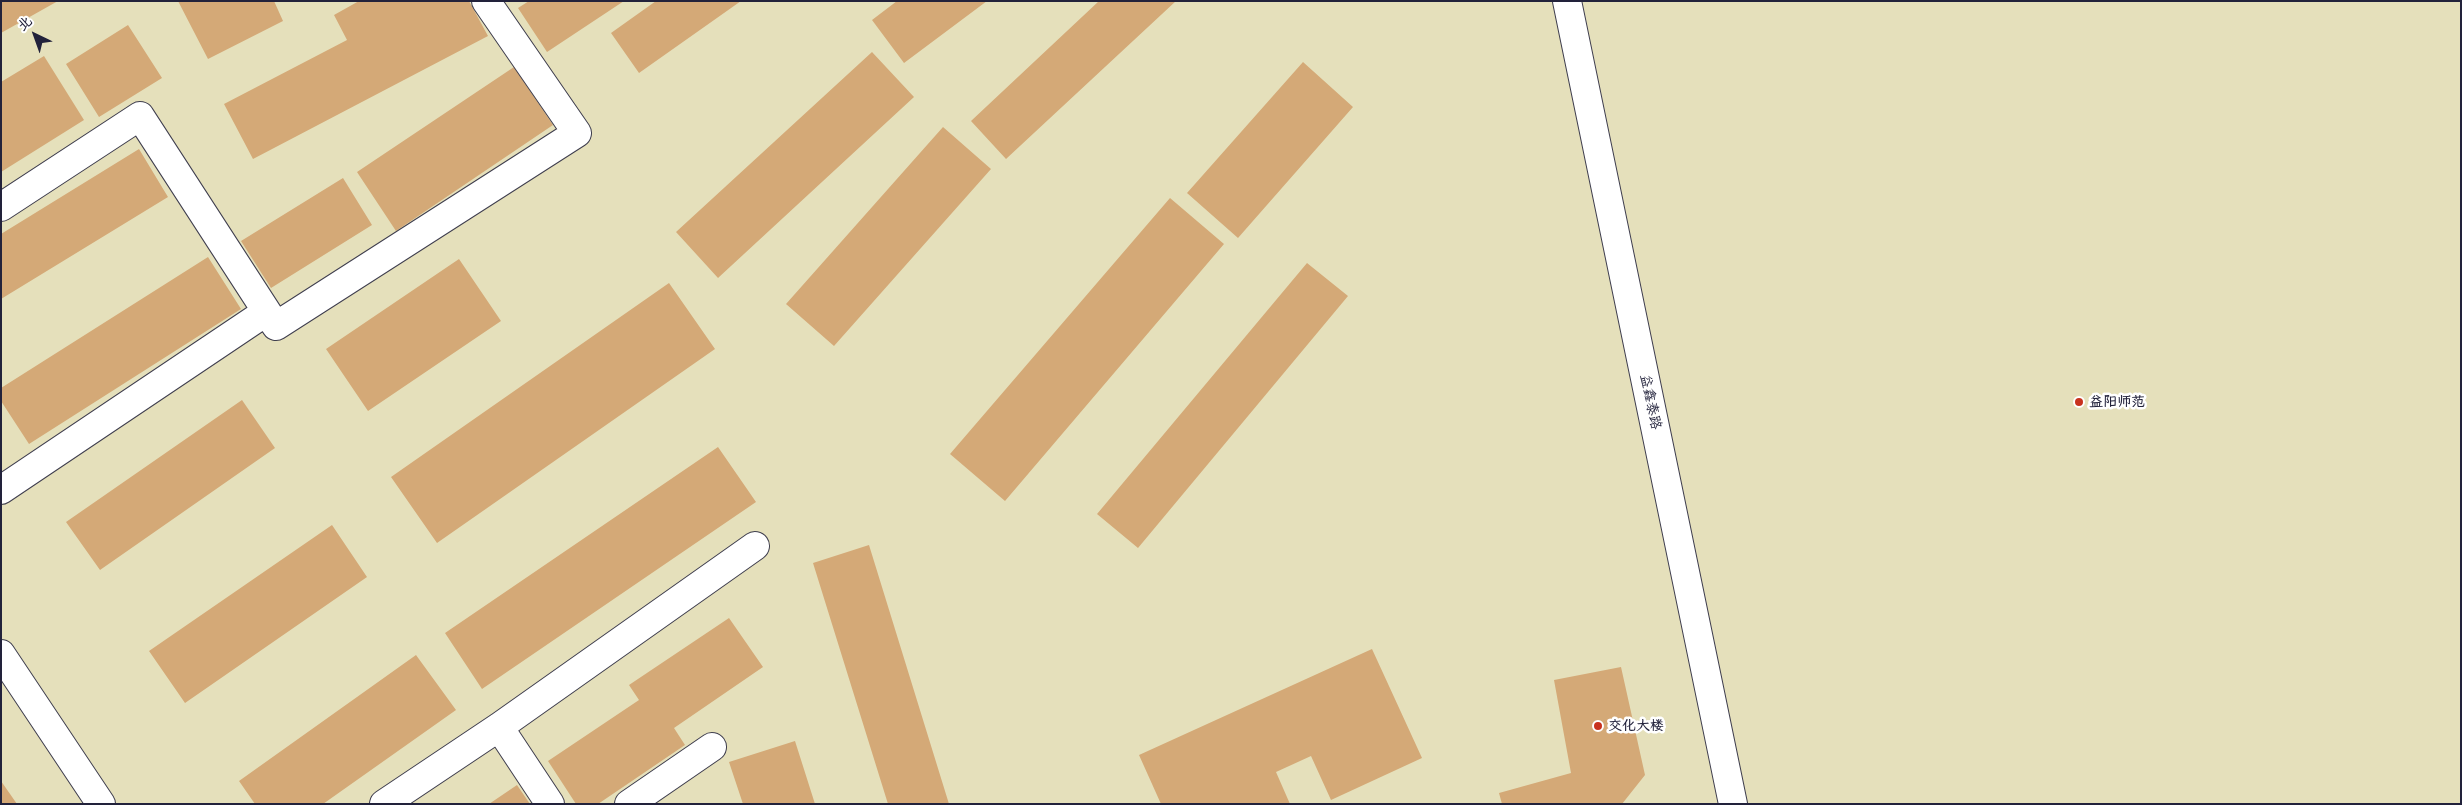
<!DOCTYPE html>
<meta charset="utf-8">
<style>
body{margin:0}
#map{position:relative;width:2462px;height:805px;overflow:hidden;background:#e5e0bb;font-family:Pangolin,"LXGW WenKai TC",sans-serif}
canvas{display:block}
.frame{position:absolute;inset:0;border:2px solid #22223b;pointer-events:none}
.north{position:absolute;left:10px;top:10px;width:50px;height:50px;-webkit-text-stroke:4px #fff;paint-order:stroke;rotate:318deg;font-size:14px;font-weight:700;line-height:20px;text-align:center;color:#22223b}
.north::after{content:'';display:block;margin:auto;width:18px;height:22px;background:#22223b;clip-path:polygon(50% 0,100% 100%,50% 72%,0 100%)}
</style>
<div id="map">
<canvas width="2462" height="805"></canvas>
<div class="frame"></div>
<div class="north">北</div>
</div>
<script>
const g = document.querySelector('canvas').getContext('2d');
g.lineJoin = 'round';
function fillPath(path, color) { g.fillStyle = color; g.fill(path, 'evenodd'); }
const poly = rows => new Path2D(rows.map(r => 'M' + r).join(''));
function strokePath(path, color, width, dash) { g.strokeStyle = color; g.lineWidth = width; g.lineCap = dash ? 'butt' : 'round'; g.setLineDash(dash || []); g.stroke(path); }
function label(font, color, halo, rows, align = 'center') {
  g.font = font + ' Pangolin,"LXGW WenKai TC",sans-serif'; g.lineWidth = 5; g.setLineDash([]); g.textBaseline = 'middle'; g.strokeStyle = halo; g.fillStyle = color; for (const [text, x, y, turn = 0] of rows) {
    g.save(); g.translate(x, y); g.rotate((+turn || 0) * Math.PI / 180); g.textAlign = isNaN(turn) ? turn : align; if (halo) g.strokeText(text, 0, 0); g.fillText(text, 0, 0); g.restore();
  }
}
fillPath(poly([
 [1,1,58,1,1,33],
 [178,1,274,1,283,21,208,59],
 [359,1,469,1,488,36,253,159,224,104,347,40,334,15],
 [529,1,624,1,547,52,518,8],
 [656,1,741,1,639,73,611,33],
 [897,1,987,1,904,63,872,20],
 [1099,1,1176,1,1006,159,971,121],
 [128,25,162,78,99,117,66,64],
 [872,52,914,97,718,278,676,232],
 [44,56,84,120,1,172,1,82],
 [1303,62,1353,107,1238,238,1187,193],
 [514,67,553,125,396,231,357,172],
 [943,127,991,169,834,346,786,304],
 [139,149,168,197,1,299,1,234],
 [343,178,372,225,271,288,241,241],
 [1170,198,1224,244,1005,501,950,454],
 [208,257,241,309,29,444,1,401,1,388],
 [459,259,501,321,368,411,326,349],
 [1307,263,1348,296,1138,548,1097,514],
 [669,283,715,349,437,543,391,477],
 [242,400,275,448,100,570,66,522],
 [718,447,756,502,482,689,445,633],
 [332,525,367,577,185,703,149,651],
 [869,545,949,804,888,804,813,563],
 [729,618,763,667,674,728,685,745,598,804,576,804,548,761,639,700,629,685],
 [1372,649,1422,758,1331,800,1311,756,1276,772,1290,804,1161,804,1139,755],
 [416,655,456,710,323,804,255,804,239,781],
 [1621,667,1645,775,1622,804,1502,804,1499,793,1571,773,1554,680],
 [795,741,815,804,743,804,729,762],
 [1,781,17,804,1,804],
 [517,785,530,804,489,804]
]), '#d4a977');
const minor = poly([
 [1567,1,1733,804],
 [1,207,140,116,276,326,577,133,486,1],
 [1,490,266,312],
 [1,654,101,804],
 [499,727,550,804],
 [384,804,499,727,755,546],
 [629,804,712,747]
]);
strokePath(minor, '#3f3e4e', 30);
strokePath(minor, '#fff', 28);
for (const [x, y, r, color] of [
 [2079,402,5,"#c8321e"],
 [1598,726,5,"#c8321e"]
]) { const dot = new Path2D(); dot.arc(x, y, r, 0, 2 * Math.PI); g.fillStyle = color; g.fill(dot); strokePath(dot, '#fff', 2); }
label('14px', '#22223b', '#fff', [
 ["益鑫泰路",1650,402,78]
]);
label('bold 14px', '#22223b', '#fff', [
 ["益阳师范",2089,402],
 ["交化大楼",1608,726]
], 'left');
</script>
